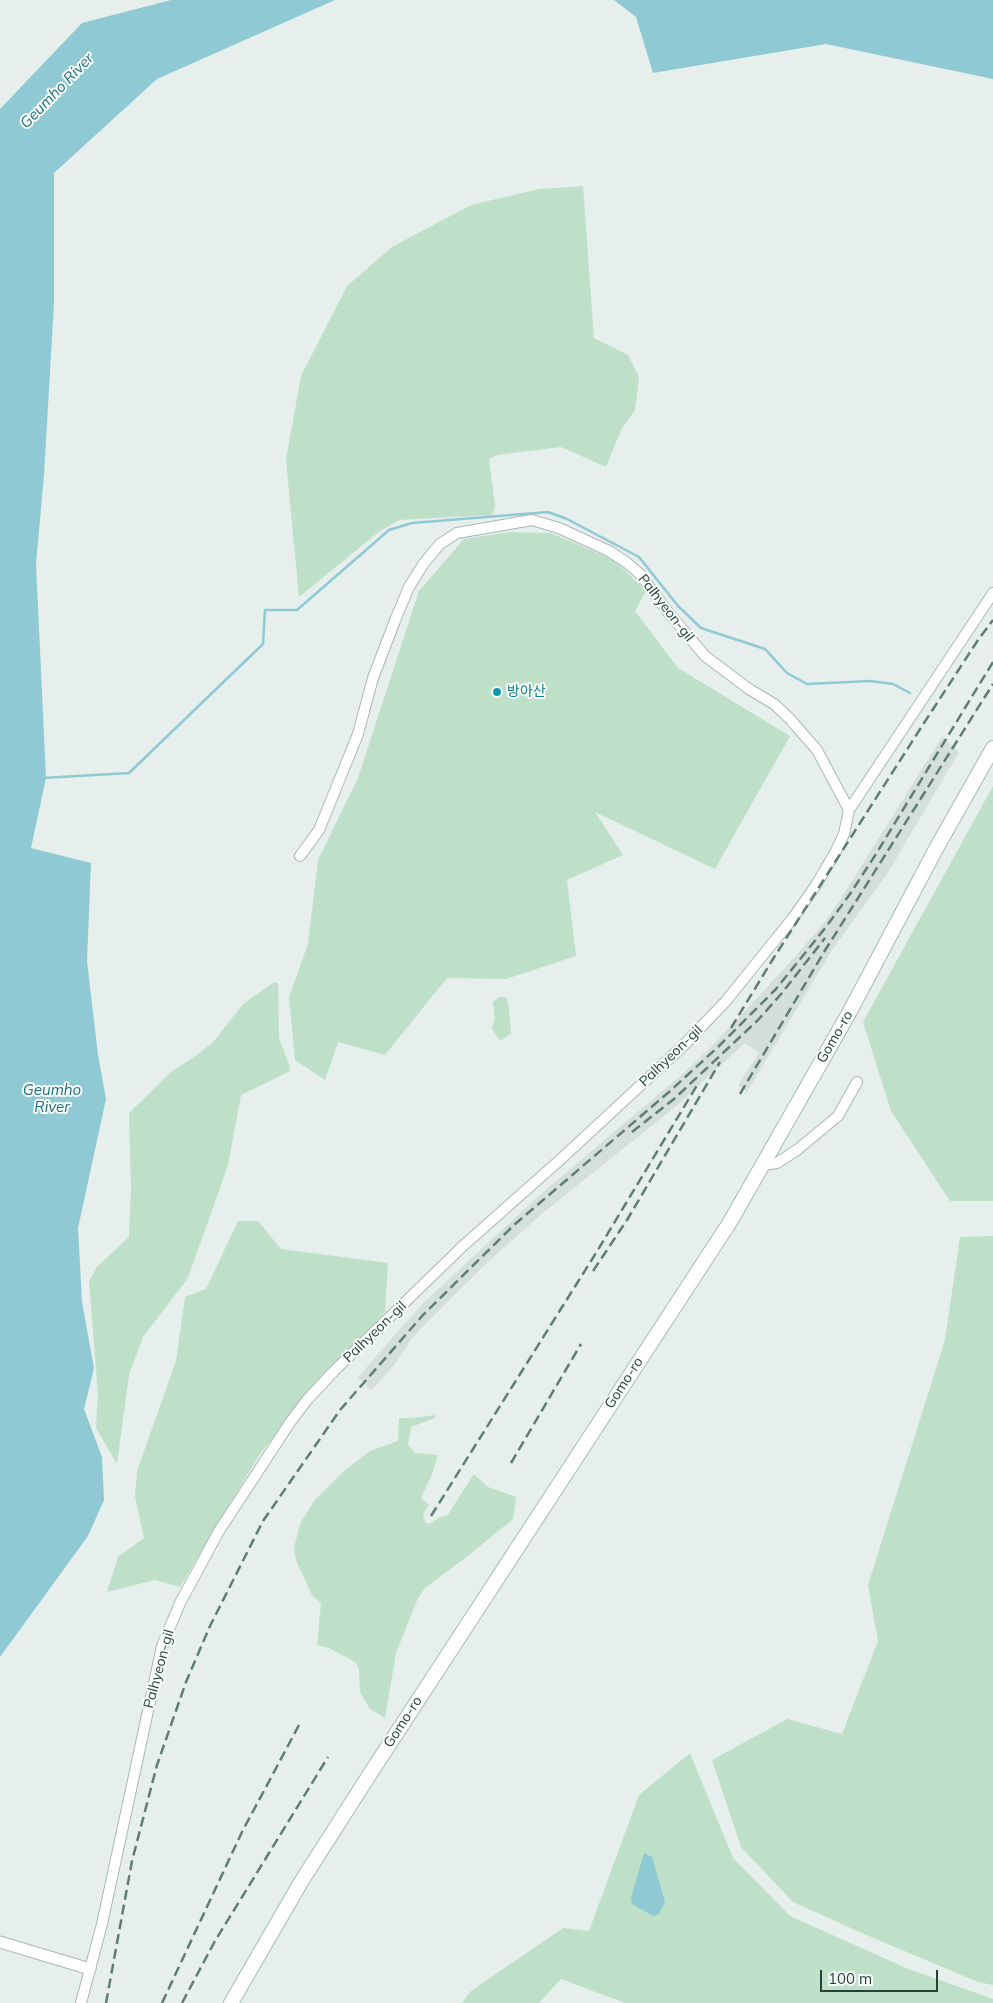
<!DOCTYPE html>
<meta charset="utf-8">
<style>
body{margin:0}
#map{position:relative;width:993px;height:2003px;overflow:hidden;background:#e6efeb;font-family:Mulish,sans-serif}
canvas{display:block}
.scale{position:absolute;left:820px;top:1970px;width:118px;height:22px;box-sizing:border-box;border:2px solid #24423a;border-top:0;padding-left:6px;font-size:15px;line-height:18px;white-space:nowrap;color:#24423a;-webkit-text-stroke:4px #f7fbf9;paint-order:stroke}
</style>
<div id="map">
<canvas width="993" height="2003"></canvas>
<div class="scale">100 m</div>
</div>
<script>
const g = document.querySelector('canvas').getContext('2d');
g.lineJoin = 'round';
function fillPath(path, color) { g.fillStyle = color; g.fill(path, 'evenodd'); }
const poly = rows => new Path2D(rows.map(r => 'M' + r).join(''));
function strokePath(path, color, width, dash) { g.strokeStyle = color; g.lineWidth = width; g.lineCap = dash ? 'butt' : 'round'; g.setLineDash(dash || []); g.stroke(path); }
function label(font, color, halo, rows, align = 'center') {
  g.font = font + ' Mulish,"Noto Sans KR",sans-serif'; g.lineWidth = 4; g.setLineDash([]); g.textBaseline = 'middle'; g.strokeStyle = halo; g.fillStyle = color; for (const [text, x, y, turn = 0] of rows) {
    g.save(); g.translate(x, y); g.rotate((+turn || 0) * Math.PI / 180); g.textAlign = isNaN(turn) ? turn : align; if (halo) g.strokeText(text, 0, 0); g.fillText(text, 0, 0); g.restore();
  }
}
fillPath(poly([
 [942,737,959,752,887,874,832,950,747,1092,738,1085,759,1053,745,1043,674,1108,544,1212,488,1262,426,1323,411,1340,393,1367,371,1390,358,1377,423,1303,542,1193,686,1071,716,1042,793,959,823,924,840,900]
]), '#d4dfda');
fillPath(poly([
 [583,186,594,338,628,355,639,377,635,410,621,430,606,467,561,447,497,455,489,459,495,506,492,515,399,520,380,531,299,597,286,460,301,376,347,286,392,247,471,205,539,189],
 [509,532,551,533,614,560,646,591,635,611,678,668,790,736,715,869,595,812,623,855,567,880,576,956,506,979,447,978,385,1055,338,1042,325,1080,295,1060,289,997,308,944,318,860,358,778,419,591,464,539],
 [993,786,993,1201,950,1201,891,1111,863,1022],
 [273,983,278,983,279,1038,289,1064,290,1071,241,1095,228,1165,188,1278,143,1337,129,1375,117,1464,96,1428,98,1393,89,1282,97,1267,129,1237,131,1188,129,1113,171,1072,200,1053,215,1040,243,1004],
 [499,997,506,997,509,1008,511,1033,500,1041,492,1028,495,1019,493,1002],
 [238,1221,258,1221,281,1249,388,1263,385,1312,305,1396,258,1457,180,1587,155,1580,107,1592,118,1557,144,1538,135,1496,137,1471,176,1361,185,1297,206,1289],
 [993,1236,993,1985,978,1982,864,1934,793,1902,741,1847,712,1760,787,1719,842,1734,878,1641,868,1585,945,1340,960,1237],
 [435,1415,435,1418,411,1427,408,1445,415,1453,438,1455,432,1474,421,1498,429,1505,423,1514,425,1522,429,1524,442,1516,447,1516,474,1474,488,1487,516,1497,513,1519,469,1555,425,1588,418,1598,396,1653,385,1718,370,1709,360,1692,359,1669,355,1662,329,1648,317,1645,321,1603,312,1595,296,1560,294,1548,300,1524,314,1501,344,1471,370,1451,398,1441,399,1418,412,1418],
 [690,1753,733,1858,790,1916,906,1968,993,1999,993,2003,625,2003,561,1979,539,2003,462,2003,471,1991,563,1928,589,1931,639,1795]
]), '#bfe0c8');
fillPath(poly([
 [171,0,335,0,157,79,54,173,54,303,44,475,36,564,46,778,31,848,91,863,87,961,98,1055,106,1099,78,1228,82,1302,94,1368,84,1409,102,1457,104,1500,88,1536,0,1657,0,109,82,23],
 [614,0,993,0,993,79,826,44,653,73,636,17],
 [644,1853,652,1857,665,1902,659,1914,653,1916,632,1904,631,1898]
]), '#8ec9d4');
strokePath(poly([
 [43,778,129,773,263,644,265,610,297,610,389,530,412,523,548,512,567,519,639,557,678,606,701,628,765,649,787,673,807,684,870,681,893,684,910,693]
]), '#8ec9d4', 2.5);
const minor = poly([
 [300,856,319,830,358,734,373,678,396,618,409,587,424,563,440,544,457,533,532,520,559,528,609,551,626,562,640,574,668,612,705,656,749,689,774,704,789,718,817,750,849,810],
 [762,1165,777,1163,797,1150,838,1116,857,1082],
 [81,2003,102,1924,162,1646,180,1603,219,1531,291,1421,307,1400,334,1371,464,1245,561,1159,683,1046,725,1002,793,918,816,885,836,851,844,834,849,810,993,593]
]);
const tertiary = poly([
 [0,1942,90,1969]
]);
const secondary = poly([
 [231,2003,301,1882,368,1777,730,1222,849,1013,937,847,993,748]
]);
strokePath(minor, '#a8b8b2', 12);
strokePath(tertiary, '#a8b8b2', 13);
strokePath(secondary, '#a4bbb3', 16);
strokePath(minor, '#fff', 10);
strokePath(tertiary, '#fff', 11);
strokePath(secondary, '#fff', 14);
strokePath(poly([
 [731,1028,773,959,924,723,978,640,993,620],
 [740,1094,824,952,993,684],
 [632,1132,674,1099,758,1020,782,993,825,938],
 [593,1271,627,1220,720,1062],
 [511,1463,581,1344],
 [431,1516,596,1253,699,1082],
 [106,2003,132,1861,157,1765,186,1682,210,1626,263,1521,340,1410,423,1315,514,1225,669,1092,718,1047,776,989,826,927,850,894,876,854,993,662],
 [162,2003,242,1832,299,1725],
 [182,2003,215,1941,328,1757]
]), '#5f7d75', 2.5, [10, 5]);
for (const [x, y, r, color] of [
 [497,692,5,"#0f9aa8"]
]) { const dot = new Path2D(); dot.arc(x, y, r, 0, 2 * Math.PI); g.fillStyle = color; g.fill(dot); strokePath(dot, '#f7fbf9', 2); }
label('14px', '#24423a', '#f7fbf9', [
 ["Palhyeon-gil",666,608,52],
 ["Gomo-ro",835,1037,-60],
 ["Palhyeon-gil",671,1056,-44],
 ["Palhyeon-gil",375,1332,-44],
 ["Gomo-ro",624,1383,-57],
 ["Palhyeon-gil",159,1669,-75],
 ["Gomo-ro",403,1722,-57]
]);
label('14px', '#0d838f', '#f7fbf9', [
 ["방아산",507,692]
], 'left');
label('italic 15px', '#1c6f80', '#f7fbf9', [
 ["Geumho River",57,91,-46],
 ["Geumho",52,1090],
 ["River",52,1107]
]);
</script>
